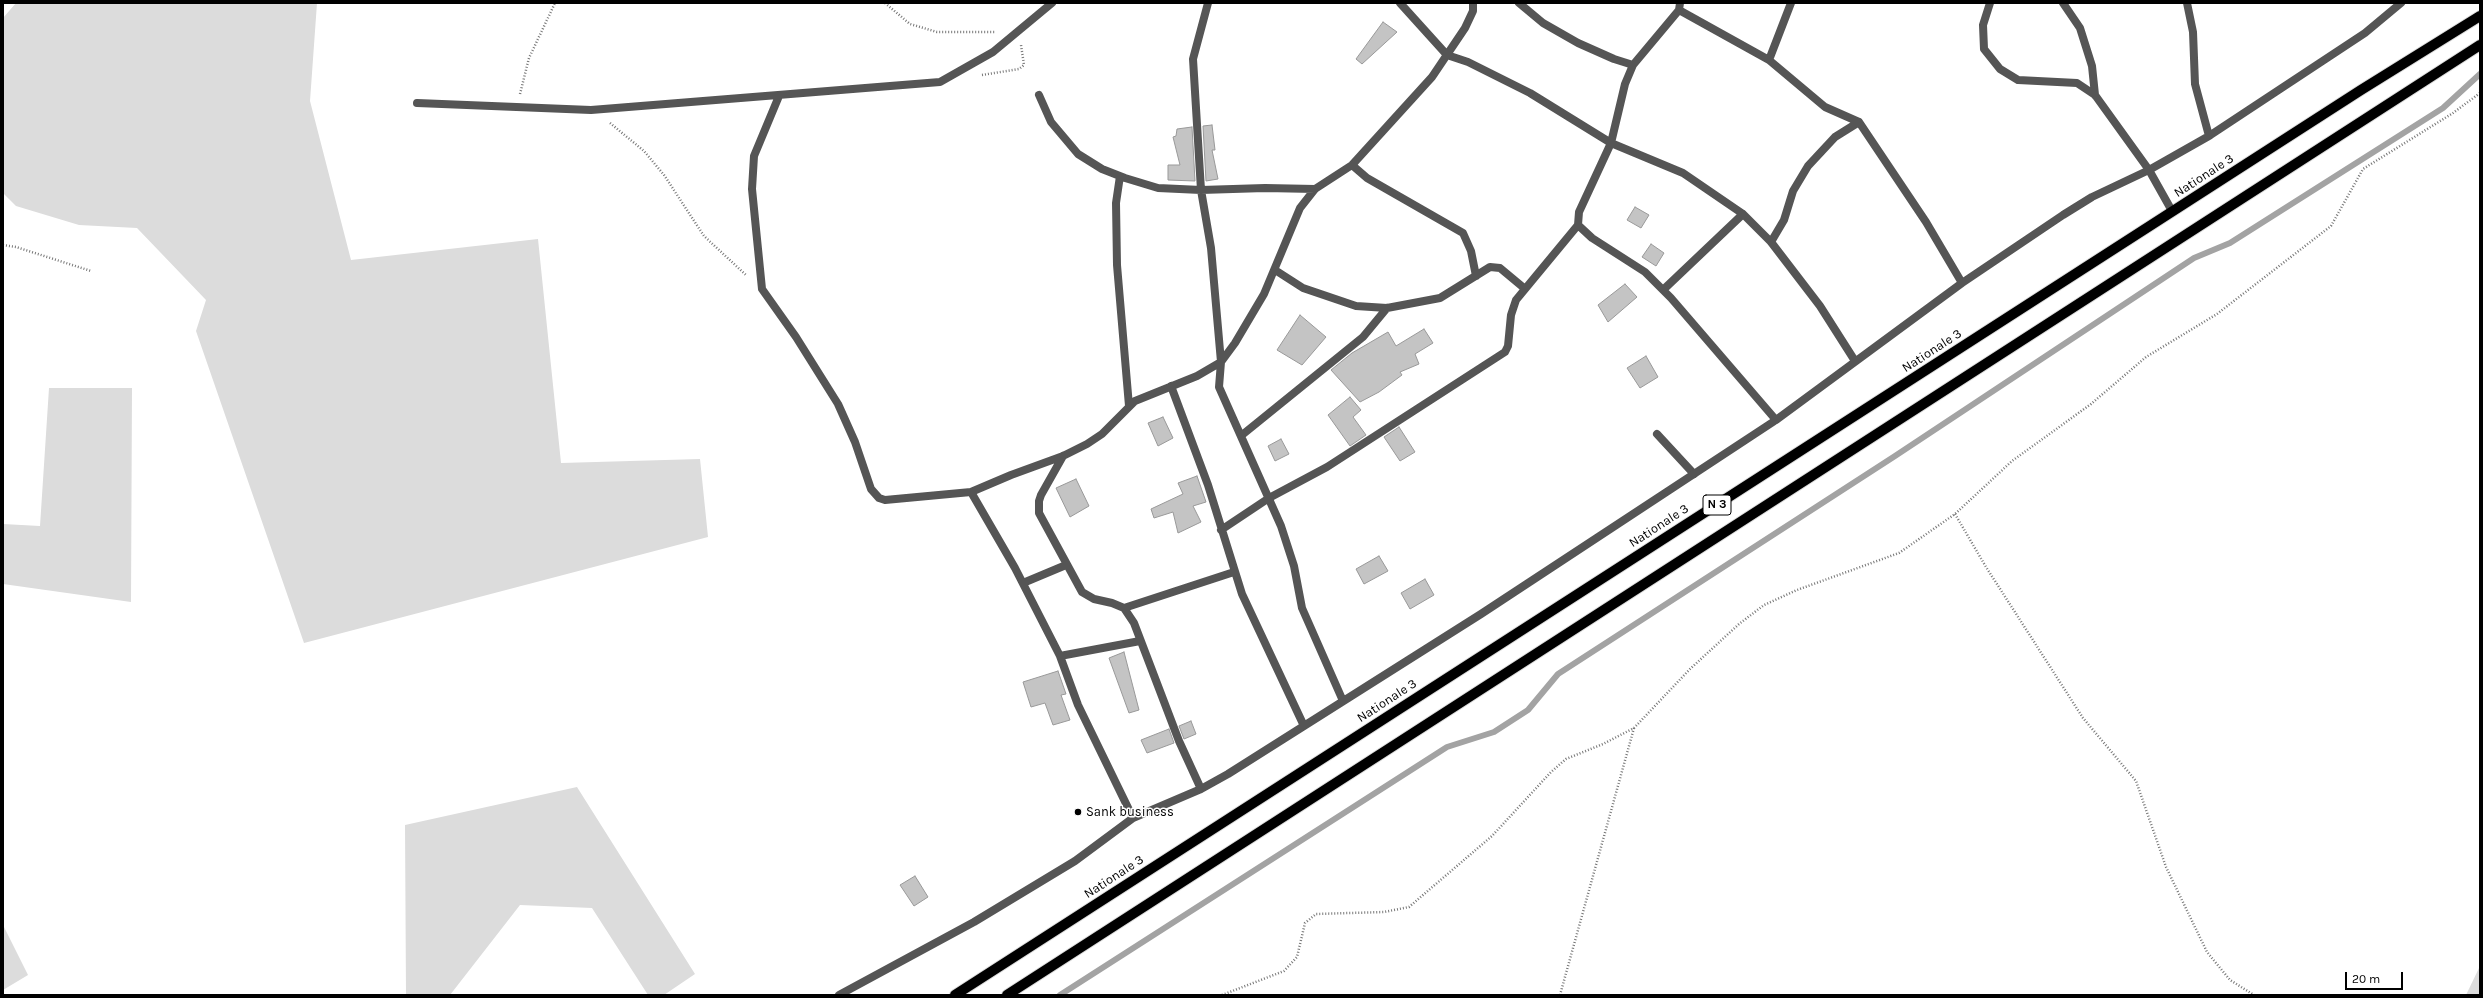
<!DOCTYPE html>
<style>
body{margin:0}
#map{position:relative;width:2483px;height:998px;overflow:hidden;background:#fff;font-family:Karla,sans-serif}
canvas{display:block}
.frame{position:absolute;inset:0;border:4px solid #000;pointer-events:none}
.scale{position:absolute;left:2345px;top:972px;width:58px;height:18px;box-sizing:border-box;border:2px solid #000;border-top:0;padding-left:5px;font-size:12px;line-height:14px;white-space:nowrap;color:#000;-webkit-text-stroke:3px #fff;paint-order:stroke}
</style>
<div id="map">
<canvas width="2483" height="998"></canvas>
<div class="frame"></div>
<div class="scale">20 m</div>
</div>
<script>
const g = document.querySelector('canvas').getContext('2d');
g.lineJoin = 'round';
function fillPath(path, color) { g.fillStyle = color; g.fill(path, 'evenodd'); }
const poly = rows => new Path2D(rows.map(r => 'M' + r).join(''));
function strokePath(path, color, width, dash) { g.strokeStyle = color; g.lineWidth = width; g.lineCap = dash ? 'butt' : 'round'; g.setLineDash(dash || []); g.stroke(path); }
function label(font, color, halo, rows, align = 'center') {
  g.font = font + ' Karla,sans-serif'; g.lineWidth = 3; g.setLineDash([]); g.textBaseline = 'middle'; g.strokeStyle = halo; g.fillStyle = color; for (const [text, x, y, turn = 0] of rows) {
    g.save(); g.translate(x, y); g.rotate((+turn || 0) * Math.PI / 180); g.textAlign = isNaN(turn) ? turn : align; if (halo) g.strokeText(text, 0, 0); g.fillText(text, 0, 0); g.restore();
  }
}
fillPath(poly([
 [16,3,317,3,310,101,351,260,538,239,561,463,700,459,708,537,304,643,196,331,206,300,137,228,79,225,16,206,3,193,3,18],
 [49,388,132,388,131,602,3,584,3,524,40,526],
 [577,787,695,974,664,995,648,995,592,908,520,905,450,995,406,995,405,825],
 [3,925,28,975,3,990],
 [2480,966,2480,995,2466,995]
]), '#dcdcdc');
strokePath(poly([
 [1060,995,1447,747,1494,732,1528,710,1558,674,1895,456,2194,258,2230,243,2443,108,2480,74]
]), '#a3a3a3', 6);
const building = poly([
 [1383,22,1397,32,1362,64,1356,59,1383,22],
 [1212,125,1215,150,1212,150,1218,179,1206,181,1203,126,1212,125],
 [1192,127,1195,181,1168,180,1168,165,1180,165,1173,137,1176,136,1177,129,1192,127],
 [1635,207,1649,215,1641,228,1627,220,1635,207],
 [1651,244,1664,253,1656,266,1642,257,1651,244],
 [1625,284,1637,297,1608,322,1598,305,1625,284],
 [1300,315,1326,337,1302,365,1277,350,1300,315],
 [1424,329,1433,343,1415,354,1419,364,1400,372,1402,375,1379,392,1360,402,1331,370,1352,353,1388,332,1396,346,1424,329],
 [1646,356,1658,377,1640,388,1627,368,1646,356],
 [1350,397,1361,410,1353,417,1366,435,1350,446,1328,415,1350,397],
 [1163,417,1173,438,1158,446,1148,423,1163,417],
 [1399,427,1415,452,1400,461,1384,437,1399,427],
 [1281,439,1289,454,1275,461,1268,446,1281,439],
 [1197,476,1206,502,1193,506,1201,522,1178,533,1173,512,1154,518,1151,509,1183,494,1178,483,1197,476],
 [1076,479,1089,506,1070,517,1056,488,1076,479],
 [1379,556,1388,571,1364,584,1356,569,1379,556],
 [1425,579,1434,595,1410,609,1401,593,1425,579],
 [1124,652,1139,710,1129,713,1109,658,1124,652],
 [1058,671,1066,694,1061,695,1070,720,1053,725,1045,703,1031,707,1023,682,1058,671],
 [1191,721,1196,734,1184,739,1179,726,1191,721],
 [1169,729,1174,743,1147,753,1141,740,1169,729],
 [915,876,928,897,914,906,900,885,915,876]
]);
fillPath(building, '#c4c4c4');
strokePath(building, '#999', 1);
const primary = poly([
 [955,995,2361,90,2480,16],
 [1007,995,2480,45]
]);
strokePath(primary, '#dbdbdb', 12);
strokePath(poly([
 [885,3,910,24,937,32,996,32],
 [982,75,1019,69,1024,65,1021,45],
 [520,94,529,58,555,3],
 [610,123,644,151,664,175,704,236,747,276],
 [3,245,16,247,91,271],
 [1955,514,1986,567,2083,718,2136,781,2166,867,2207,952,2230,980,2254,995],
 [1222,995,1284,971,1297,957,1305,923,1316,914,1384,912,1409,907,1492,836,1551,772,1566,759,1603,744,1634,728,1690,669,1739,624,1764,605,1797,590,1899,553,1955,514,2012,461,2091,404,2146,357,2217,314,2331,226,2363,169,2453,113,2480,93],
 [1560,995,1634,728]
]), '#777', 2.5, [1, 2]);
strokePath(poly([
 [1990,3,1983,25,1984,49,2000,69,2018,80,2077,83,2095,95,2149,170,2172,211],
 [2063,3,2080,28,2092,66,2095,95],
 [1657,434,1694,474]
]), '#555', 8);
strokePath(poly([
 [1208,3,1193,59,1201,190,1211,248,1221,362,1219,387,1281,526,1294,566,1302,608,1343,701],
 [1400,3,1447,55,1468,62,1530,93,1611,143,1683,173,1743,214,1771,242,1820,306,1855,361],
 [1519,3,1543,23,1578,43,1614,59,1633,65],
 [1680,3,1679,10,1633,65,1625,84,1611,143,1579,212,1578,225,1592,238,1645,272,1671,298,1776,420],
 [2187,3,2193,32,2195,84,2209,136],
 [1679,10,1769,60,1825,107,1859,122,1926,222,1962,283],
 [1769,60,1791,3],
 [1039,95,1051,122,1078,154,1102,169,1125,178,1158,188,1201,190,1265,188,1315,189],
 [779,96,754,156,752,189,762,289,796,337,838,404,855,442,871,489,879,498,885,500,971,492,1011,475,1063,456,1087,444,1102,434,1135,401,1197,376,1221,362,1235,343,1264,294,1300,208,1315,189,1352,165,1432,77,1465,28,1473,11,1473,3],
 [417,103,591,110,940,82,993,52,1052,3],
 [1352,165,1367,178,1463,233,1471,251,1476,276],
 [1120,176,1116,203,1117,265,1129,406],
 [1771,242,1784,220,1793,191,1808,166,1835,137,1859,122],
 [1275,270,1303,288,1356,306,1387,308,1440,298,1490,267,1500,268,1524,288],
 [1663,290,1743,214],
 [1171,386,1208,485,1242,594,1304,726],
 [1242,435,1363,337,1387,308],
 [1063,456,1041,495,1039,501,1039,513,1082,592,1094,599,1112,603,1124,608,1134,623,1179,741,1201,789],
 [971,492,1015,568,1060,656,1078,705,1133,818],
 [1221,530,1269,498,1327,467,1505,352,1508,346,1511,315,1516,300,1578,225],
 [1023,583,1066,565],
 [1124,608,1234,572],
 [1060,656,1140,641],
 [839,995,974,922,1075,861,1133,818,1201,789,1228,774,1481,614,1776,420,1962,283,2063,215,2092,197,2149,170,2209,136,2365,33,2401,3]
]), '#555', 8);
strokePath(primary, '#000', 10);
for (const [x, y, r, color] of [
 [1078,812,4,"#000"]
]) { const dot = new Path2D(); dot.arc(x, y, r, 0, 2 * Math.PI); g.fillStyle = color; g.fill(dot); strokePath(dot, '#fff', 1.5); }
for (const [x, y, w] of [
 [1717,505,28]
]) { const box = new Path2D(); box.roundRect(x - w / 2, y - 10, w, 20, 3); g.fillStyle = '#fff'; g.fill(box); strokePath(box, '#000', 1); }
label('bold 12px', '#000', null, [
 ["N 3",1717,505]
]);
label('13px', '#000', '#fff', [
 ["Nationale 3",2204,176,-33],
 ["Nationale 3",1932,351,-33],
 ["Nationale 3",1659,526,-33],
 ["Nationale 3",1387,701,-33],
 ["Nationale 3",1114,877,-33]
]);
label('13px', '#000', '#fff', [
 ["Sank business",1086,812]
], 'left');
</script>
